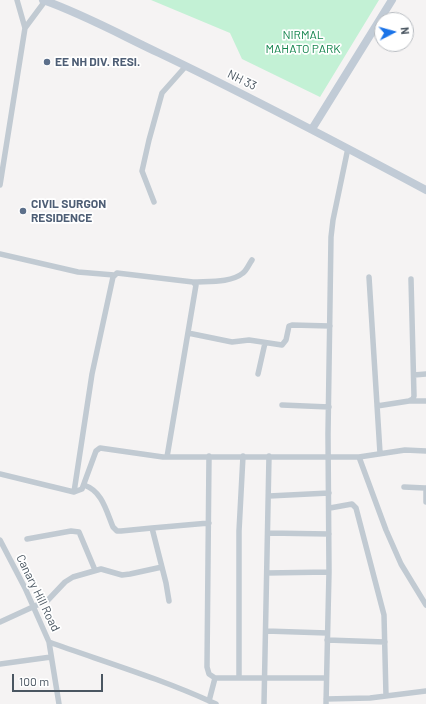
<!DOCTYPE html>
<html>
<head>
<meta charset="utf-8">
<style>
	body { margin:0 }
	#map { position:relative; width:426px; height:704px; overflow:hidden; background:#f5f3f3; font-family:Barlow,sans-serif }
	canvas { display:block }
	.north { position:absolute; left:374px; top:12px; width:40px; height:40px; box-sizing:border-box; background:#fff; border:1px solid #b7bbc0; border-radius:50%; rotate:84deg; font-size:11px; font-weight:700; line-height:16px; text-align:center; color:#4a5661 }
	.north::after { content:''; display:block; margin:auto; width:14px; height:18px; background:#1a73e8; clip-path:polygon(50% 0,100% 100%,50% 72%,0 100%) }
	.scale { position:absolute; left:12px; top:674px; width:91px; height:18px; box-sizing:border-box; border:2px solid #4a5661; border-top:0; padding-left:5px; font-size:12px; line-height:14px; white-space:nowrap; color:#4a5661; -webkit-text-stroke:3px #fff; paint-order:stroke }
</style>
</head>
<body>
<div id="map">
<canvas width="426" height="704"></canvas>
<div class="north">N</div>
<div class="scale">100 m</div>
</div>
<script>
const context = document.querySelector('canvas').getContext('2d');
context.lineJoin = 'round';
function fillPath(path, color) {
  context.fillStyle = color;
  context.fill(path, 'evenodd');
}
function strokePath(path, color, width, dash) {
  context.strokeStyle = color;
  context.lineWidth = width;
  context.lineCap = dash ? 'butt' : 'round';
  context.setLineDash(dash || []);
  context.stroke(path);
}
function write(font, color, halo, rows, align = 'center') {
  context.font = font + ' Barlow,sans-serif';
  context.lineWidth = 3.5;
  context.setLineDash([]);
  context.textBaseline = 'middle';
  context.strokeStyle = halo;
  context.fillStyle = color;
  for (const [text, x, y, turn = 0] of rows) {
    context.save();
    context.translate(x, y);
    context.rotate((+turn || 0) * Math.PI / 180);
    context.textAlign = isNaN(turn) ? turn : align;
    if (halo) context.strokeText(text, 0, 0);
    context.fillText(text, 0, 0);
    context.restore();
  }
}
const green = new Path2D(`
	M151,0h228l-59,97 -78,-38 -12,-26z`);
const minor = new Path2D(`
	M25,28l20,-27
	M0,185l25,-157 -8,-28
	M154,202l-12,-31 7,-31 13,-47 24,-27
	M0,254l78,18 36,3
	M369,277l11,176
	M193,282c15,-1 38,1 50,-9 4,-3 6,-9 9,-13
	M188,333l44,9 17,-2 33,5 4,-5 3,-14 3,-1 38,1
	M258,374l7,-31
	M414,375l12,-1
	M411,401h15
	M282,405l47,2
	M377,406l32,-5 4,-2 1,-3 -3,-117
	M359,457l27,73 15,34 25,41
	M0,474l74,18 8,-3 14,-38 4,-3 63,9h196l46,-7 21,1
	M84,485c18,6 22,25 29,42l4,4h4l31,-3 14,55 3,18
	M404,487l21,1
	M426,488v14
	M74,492l18,-118 21,-97 4,-4 76,9 3,3 -29,172
	M269,496l60,-3
	M330,508l22,-4 4,4 28,107 2,81
	M152,528l57,-5
	M268,533l61,1
	M27,539l44,-8 8,1 16,38
	M0,540l25,48 24,54 10,62
	M267,573l62,-1
	M0,622l48,-22 17,-18 8,-5 28,-8 21,6 8,-1 32,-7
	M266,631l61,2
	M327,640l58,2
	M49,642c56,20 113,37 167,62
	M0,664l51,-7
	M215,678h111
	M239,678v-147l4,-75
	M326,699l44,-1 56,-7
	M209,701l6,-23 -6,-4 -2,-7 2,-211
	M264,704l5,-248
	M326,704l3,-132 -1,-138 3,-197 2,-17 15,-72`);
const secondary = new Path2D(`
	M43,0c40,14 78,35 116,53 90,43 179,90 267,137
	M312,129l80,-129`);
const markers = [
	[47,62,4,"#5c6f8a"],
	[23,211,4,"#5c6f8a"]
];
const parkNames = [
	["NIRMAL",303,35],
	["MAHATO PARK",303,49]
];
const serviceNames = [
	["EE NH DIV. RESI.",55,62],
	["CIVIL SURGON",31,204],
	["RESIDENCE",31,218]
];
const streetNames = [
	["NH 33",242,80,26],
	["Canary Hill Road",38,593,64]
];
fillPath(green, '#c3f1d5');
strokePath(minor, '#c1cad2', 5.5);
strokePath(secondary, '#c1cbd6', 8);
for (const [x, y, r, color] of markers) {
  const dot = new Path2D();
  dot.arc(x, y, r, 0, 2 * Math.PI);
  context.fillStyle = color;
  context.fill(dot);
  strokePath(dot, '#fff', 1.5);
}
write('12px', '#17864f', '#fff', parkNames);
write('bold 12px', '#4e5e75', '#fff', serviceNames, 'left');
write('12px', '#4a5661', '#fff', streetNames);
</script>
</body>
</html>
